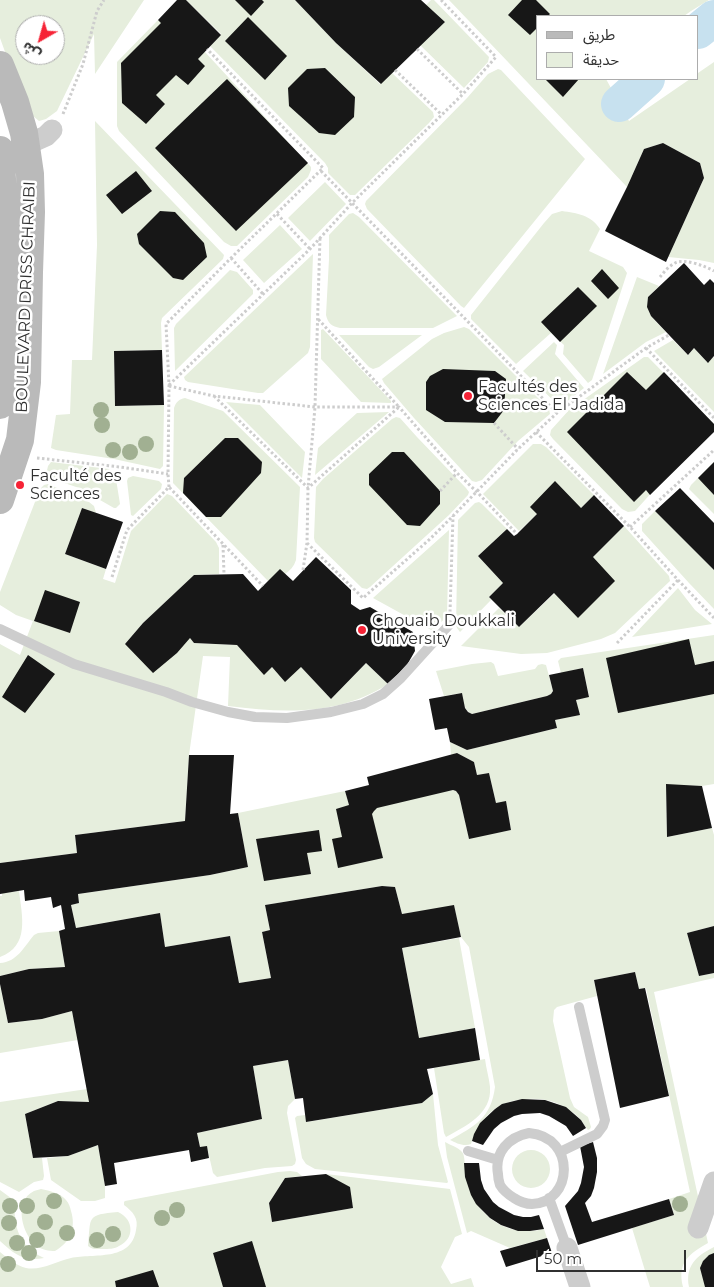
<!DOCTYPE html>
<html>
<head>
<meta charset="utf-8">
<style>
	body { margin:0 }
	#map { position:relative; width:714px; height:1287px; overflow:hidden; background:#fff; font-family:Montserrat,"Noto Sans Arabic",sans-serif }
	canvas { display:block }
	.legend { position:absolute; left:536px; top:15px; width:162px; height:65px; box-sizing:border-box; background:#fff; border:1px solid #acacac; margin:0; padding:6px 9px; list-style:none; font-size:15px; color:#303030 }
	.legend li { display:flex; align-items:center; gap:10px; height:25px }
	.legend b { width:25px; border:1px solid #acacac }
	.north { position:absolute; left:15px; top:15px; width:50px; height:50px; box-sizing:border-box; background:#fff; border:1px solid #acacac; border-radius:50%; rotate:218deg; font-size:14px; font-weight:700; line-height:20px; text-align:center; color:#303030 }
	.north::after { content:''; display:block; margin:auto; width:18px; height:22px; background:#f62336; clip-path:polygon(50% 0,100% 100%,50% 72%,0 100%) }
	.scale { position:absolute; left:536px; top:1250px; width:150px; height:22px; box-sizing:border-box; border:2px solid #303030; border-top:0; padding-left:6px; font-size:15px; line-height:18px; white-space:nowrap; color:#303030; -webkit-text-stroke:4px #fff; paint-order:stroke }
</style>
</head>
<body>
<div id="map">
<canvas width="714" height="1287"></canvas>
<ul class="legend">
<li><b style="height:6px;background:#bababa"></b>طريق</li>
<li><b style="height:14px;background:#e6eedd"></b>حديقة</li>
</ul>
<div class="north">ش</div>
<div class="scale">50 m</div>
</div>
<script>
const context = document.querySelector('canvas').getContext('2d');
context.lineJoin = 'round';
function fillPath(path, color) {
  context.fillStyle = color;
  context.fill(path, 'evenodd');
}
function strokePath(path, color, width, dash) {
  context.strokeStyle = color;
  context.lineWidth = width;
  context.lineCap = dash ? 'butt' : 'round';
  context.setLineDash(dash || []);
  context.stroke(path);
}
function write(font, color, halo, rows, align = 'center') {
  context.font = font + ' Montserrat,sans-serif';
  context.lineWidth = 5;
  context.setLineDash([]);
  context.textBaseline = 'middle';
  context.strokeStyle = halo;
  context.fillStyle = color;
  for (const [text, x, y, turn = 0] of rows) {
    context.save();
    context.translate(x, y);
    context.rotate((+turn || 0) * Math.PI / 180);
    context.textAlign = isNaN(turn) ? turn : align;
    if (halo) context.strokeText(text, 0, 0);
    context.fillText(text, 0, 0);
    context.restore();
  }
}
const green = new Path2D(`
	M0,0h144l-49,74 -1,-40 -37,77 -11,8 -7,2 -6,-5 -21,-45 -12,-33zM25,25h30v30h-30z
	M186,0h109l41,43 44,41 12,-11 41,39 1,5 -5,6 -74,72h-5l-22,-22v-5l-3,-5 -115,-117 11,-12z
	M431,0h3l55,57 -1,5 -24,26 -44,-43 25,-23 -19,-17z
	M449,0h260l-18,11 -7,5h-146v63h68l23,42 61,-42h8v-6l16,-11v201l-15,-3 -31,-3 36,-79 -4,-15 -37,-20 -19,6 -17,38z
	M158,20l47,32 106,115v3l-3,7 -71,69h-6l-7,-4 -105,-111 -2,-5v-64z
	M498,69l3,1 84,89 -121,149 -3,-2 -94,-97 -2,-5 1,-3 101,-103 21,-24z
	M95,121l129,134 -1,4 -61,59 -1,5 1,27 -48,1 1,55 49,-1 -1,61 -3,3 -46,-10 -58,-9 -5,-2 5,-33 14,-1 2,-54h20l5,-115z
	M325,182l21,22 -36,37 -22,-23z
	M562,211c15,2 29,4 38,18l-11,22 34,16 4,6 -35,107 -4,3 -25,-29 1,-9 -13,-12 -35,31 -45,-45v-4l73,-92 8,-9z
	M353,213l6,4 98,99 -24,12h-93c-8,-2 -12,-4 -14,-13l3,-56v-24l20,-21z
	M280,225l22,24 -38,34 -21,-23z
	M313,254l-3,93 -2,6 -45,40h-5l-70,-11 -3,-2 -1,-3z
	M230,270l7,2 16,18v4l-78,77 -1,-43 2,-4z
	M637,277l22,9 -11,11c-2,18 7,23 18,35l-20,10 -43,32z
	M464,327l5,2 80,80 1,5 -32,27 -36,39 -6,2 -4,-1 -58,-63 -30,-35 -2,-4 50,-40 12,-6z
	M323,329l68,72v2l-30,-1 -40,-43v-29z
	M339,335h83l-43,32 -6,2 -4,-2z
	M673,340l15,15 6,-7 13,14 7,-5v55l-60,-61z
	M554,342l3,3 -2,9 29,34 -24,19 -37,-36z
	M644,357h4l66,67 -79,87 -7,1 -6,-3 -69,-70 -3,-4 1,-5 18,-20z
	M185,398l38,13 77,76 -4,73c-4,13 -16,17 -28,21l-95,-98 1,-75c2,-6 5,-9 11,-10z
	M226,402l34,3 45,47 -3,26z
	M389,412l-74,63 3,-27 39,-35z
	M396,417l4,1 17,19 49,51 3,4 -1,3 -19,20 -79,72 -3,2 -5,-1 -47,-46 -1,-4 2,-51 7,-8 69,-60z
	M533,444h8l5,3 48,48 -13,13 -44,6 -18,17 -36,-37z
	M51,462l58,7 7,10 4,25 -4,4h-2l-35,-20 -29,-10 -4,-3 2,-9z
	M714,462v52l-25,-25 2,-4z
	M133,476l26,5 3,3 -1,5 -28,27 -2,-1 -4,-34 1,-3z
	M48,484l41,18 5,4 2,7 -14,-5 -17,46 41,15 -3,10 12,4 16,-52 36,-37 5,2 44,46 3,6v26l-25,1 -51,48 -18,21 65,-6 4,5 43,2 27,29 8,-7 13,14 16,-14 30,32 35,-36 22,21c-50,32 -103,29 -160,22l2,-49 -27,-1 -14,99 -4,66 -110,14 2,18 -77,10v-219l20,11 13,-34 -17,-6 -16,-10v-13l40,-103 4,-4z
	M479,502l3,2 25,25 -29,27 25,27 -14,14 2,3 -31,32 -3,-4 -1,-3 2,-105 17,-17z
	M655,511l58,58h1v40l-25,-26 -47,-52v-7z
	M624,526l45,50 1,5 -55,52 -14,6 -54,14 -26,1 -60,-8 38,-38 20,19 74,-70z
	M449,530l-2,86 -14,15 -60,-33z
	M678,588l17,22 17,14 -80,13z
	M714,635v149l-12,2 -36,-1 1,52 45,-9 2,7v91l-27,7 12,43 15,-3v5l-60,14 54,251c-19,11 -31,19 -25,44h-33l-18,-59 42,-13 -5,-16 21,-7 -44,-204 -7,1 -4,-17 -41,8 3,16 -40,11 -3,3 -1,11 17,77 4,9 14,10 3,10 -1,2 -2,1c-3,-3 -4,-6 -7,-10 -4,-5 -10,-9 -15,-12 -11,-7 -25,-10 -38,-9 -30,1 -48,17 -57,45 -7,3 -15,-1 -21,-4 25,-14 41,-22 45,-53l-26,-140 -8,-10 -7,-31 -52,8 -7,-27 -13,-1 -117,19 5,25 -8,2 9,46 -32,5 -9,-47 -65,11 -5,-34 -84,15 -5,-23 8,-2 -1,-9 132,-19 38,-8 -10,-54 107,-22 4,14 104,-15 3,1 3,4 10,43 42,-8 -5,-28 -10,1 -7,-30 -12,2 -3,-13 -17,-9 -6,2 -1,-13 17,8 90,-22 -2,-8 24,-5 -3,-15 13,-4 -6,-28 -22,5 -3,-12 3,-3z
	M491,662l3,2 4,12 37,-7 3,-4 4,-1 4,1 7,26 -2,3 -4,2 -75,18c-8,-3 -9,-13 -10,-21l-18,3 -8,-25 36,-7z
	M19,891c3,25 11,55 -19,66v-61h2v-3z
	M59,931l6,36 -36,2 -29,7v-13c17,-1 24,-16 34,-28l4,-2z
	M459,938l16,90 -56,10 -17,-90z
	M0,984l8,39 34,-4 30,-8 6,29 -78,13z
	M485,1059c1,9 4,18 5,28 2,27 -24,39 -44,50l-2,-4 -10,-65z
	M288,1060l7,39 -7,7 -1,7 9,47 -1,4 -3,2 -27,2 -48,9 -4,-4 -6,-26h-7l-3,-14 65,-14 -9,-53z
	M87,1089l2,13 -31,-1 -33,13 8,44h9l2,18 -1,4 -9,2 -15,10 -19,-10v-80z
	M433,1094l5,51 10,37 -1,1 -132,-14 -9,-5 -4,-6 -7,-40 2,-2 8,-1 2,7 115,-19z
	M445,1142c5,3 13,5 17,10 4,4 2,20 4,26 7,30 30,54 63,53 5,0 10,-1 15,-2l3,9 -37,10 -39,-17 -4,2 -20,-76z
	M98,1145l7,41v12l-10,3h-14l-30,-21 -4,-22 21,-2z
	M512 1169a19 19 0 1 1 38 0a19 19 0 1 1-38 0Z
	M290,1171l7,1 5,4 -17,2 -16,25 3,19 81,-14 -4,-21 -23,-13 124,15 12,45 -7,3 -14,30 10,17 20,-6 3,9h-474v-35c7,6 17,14 26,16 15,3 31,-7 45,-10 23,-5 60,4 65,-28 3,-12 -3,-18 -12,-25v-3l1,-1 153,-29z
	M41,1189c9,2 19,4 25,11 3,3 4,7 5,11 5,16 0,31 -16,40 -6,0 -13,-1 -18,-5 -15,-11 -24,-45 -3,-55 2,-1 5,-1 7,-2z
	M0,1190l15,11c-2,25 4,46 29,57 -20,4 -30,-4 -44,-17z
	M118,1212c16,7 17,27 1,34 -4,3 -11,3 -16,3 -6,0 -11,1 -15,-3 3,-30 -2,-31 30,-34z
	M714,1247v40h-25c-4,-21 7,-31 25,-40z`);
const river = new Path2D(`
	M698,31l16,-13
	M619,104l28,-25`);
const building = new Path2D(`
	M177,0h9l35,35 -23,24 7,7 -17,19 -12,-10 -20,20 9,9 -19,20 -24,-21 -1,-40 40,-40 -3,-3z
	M235,0h27l2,2 -13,14z
	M295,0h126l24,22 -64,62 -45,-41z
	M522,0h14l14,14 -2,2h-10v11l-8,8 -22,-20z
	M248,17l39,39 -22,24 -40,-39z
	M325,68l30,29 -1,20 -19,18 -16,-2 -30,-27 -1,-18 19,-19z
	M227,79l81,84 -72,68 -81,-83z
	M545,79h34l-16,18z
	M663,143l37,20 4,15 -38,84 -61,-31 22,-44 17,-38z
	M136,171l16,20 -30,23 -16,-19z
	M160,211l15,1 29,31 3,14 -24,23 -10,-2 -34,-34 -2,-10z
	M684,263l20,22 6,-6 4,4v73l-6,7 -14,-15 -6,7 -37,-39 -4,-9 1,-10z
	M602,269l17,19 -11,11 -17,-18z
	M578,287l19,19 -37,36 -19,-20z
	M162,350l2,55 -49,1 -1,-55z
	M443,369l52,2 11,8 -2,31 -10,13 -49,-1 -19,-12v-28l4,-6z
	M627,372l19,18 18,-18 50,52v8l-64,63 -4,-5 -12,12 -67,-70z
	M225,438h13l24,24 -1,11 -40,44h-15l-23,-24 1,-15z
	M392,452h12l36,39v13l-20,22 -13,-1 -38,-40v-11z
	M714,462v33l-16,-17z
	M555,481l26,27 13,-13 30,31 -31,31 22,24 -37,37 -24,-25 -35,34 -30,-30 14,-14 -25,-27 29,-27 7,7 3,-2 20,-20 -7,-7z
	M680,488l34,35v47l-59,-59z
	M82,508l41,14 -17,47 -41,-15z
	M316,557l35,33v14l9,6 10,-3 43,25 2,19 -8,14 -19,19 -22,-21 -35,36 -30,-32 -16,15 -13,-15 -8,8 -27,-30 -43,-2 -4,-5 -13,15 -24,20 -28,-29 18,-21 51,-48 49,-1 15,17 22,-22 13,12z
	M45,590l35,12 -10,31 -36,-12z
	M689,639l6,26 19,-4v33l-96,19 -12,-55z
	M28,655l27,19 -30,39 -23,-16z
	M583,668l6,29 -13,3 4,15 -25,5 2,8 -90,22 -17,-8 -3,-14 -12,2 -6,-31 33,-6 3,15 3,4 4,2 75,-18 4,-2 2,-3 -4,-16z
	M457,753l17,9 3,13 12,-2 7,30 10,-2 5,29 -42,9 -10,-44 -3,-4 -3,-1 -76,18 -3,3 -2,3 11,44 -45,10 -6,-29 10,-2 -6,-28 13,-4 -4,-14 24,-6 -2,-8z
	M189,755h45l-4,59 8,-1 10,54 -38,8 -132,19 1,9 -8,2 5,23 84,-15 5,34 65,-11 9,47 32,-5 -9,-46 8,-2 -5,-25 117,-19 13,1 7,27 52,-9 7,32 -59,11 17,90 56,-10 5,32 -53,9 6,25 -11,9 -116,19 -3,-24 -8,1 -7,-39 -35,6 9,53 -65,14 3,14 7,-1 2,12 -18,4 -2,-12 -75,13 3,21 -12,2 -7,-41 -30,11 -35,2 -8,-44 33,-13 31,1 -17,-91 -30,8 -34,4 -8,-39v-8l29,-7 36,-2 -6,-36 6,-2 -4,-24 -8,3 -2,-11 -26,4 -1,-11 -24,4v-31l77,-10 -2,-18 110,-14z
	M666,784l36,2 10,42 -45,9z
	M319,830l3,21 -15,2 4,21 -47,7 -8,-42z
	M714,926v47l-15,3 -12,-43z
	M635,972l4,17 6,-1 24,108 -49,12 -26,-128z
	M522,1099l23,1 21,7 15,13 5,8 -13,8 -7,-10 -17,-10 -9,-3 -18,1 -8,2 -13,7 -7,6 -11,16 -11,-4 2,-7 6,-11 15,-14 7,-5z
	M593,1142l4,16v14l-3,16 -3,8 -6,7 7,19 77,-23 5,16 -96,30 -13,-39 13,-15 3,-8 3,-16 -4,-21z
	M464,1163h15l2,17 3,9 9,13 6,5 15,8 9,2h8l8,-2 5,14 -14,2h-12l-17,-6 -11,-7 -14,-14 -5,-9 -6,-18z
	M326,1174l24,13 3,21 -81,14 -3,-19 16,-25z
	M547,1238l5,15 -46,14 -6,-16z
	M252,1241l14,46h-43l-10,-34z
	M714,1253v34h-9l-5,-19 3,-7 6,-6z
	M153,1270l6,17h-43l-1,-6z`);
const path = new Path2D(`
	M417,49l46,45
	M395,70l47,45
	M63,114l20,-50 14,-53 7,-11
	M321,171l236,242
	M277,214l33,35
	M231,258l32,36
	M660,277c4,-5 9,-11 15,-14 9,-5 30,3 39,8
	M646,348l68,70
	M169,385l141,-136 42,-46 111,-109 33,-37 -55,-57
	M169,386l45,10 101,11h84l58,66 20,19 40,42
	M214,396l94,92 91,-81 -81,-88
	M494,423l24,26
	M536,432l94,95 48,53 36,38
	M37,458l83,9 48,7
	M169,487l-1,-13 1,-89 -3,-61 65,-66 92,-90 -116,-119
	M440,491l17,-18
	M630,527l84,-77
	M307,543l56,55 67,-59 23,-23 65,-67 39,-36 89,-65 23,-13
	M223,545l1,29
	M303,570l4,-27 1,-55 7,-81 5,-170
	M112,577l15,-47 42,-43 94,99
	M450,612l3,-96
	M617,643l61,-63`);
const service = new Path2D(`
	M0,629l74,35 92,28 26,10 36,10 27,5 32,1 44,-6 32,-8 20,-10 18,-16 48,-53
	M529,1133c48,4 44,70 3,71 -7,0 -12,-2 -18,-6 -5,-3 -11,-8 -14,-13 -1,-3 -2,-8 -2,-11 -4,-22 11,-37 31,-41z
	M468,1151l30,9
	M560,1152l37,-18 6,-8 2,-6 -26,-113
	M549,1198l18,50`);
const minor = new Path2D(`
	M26,145l20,-9 6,-6
	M698,1228l16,-46
	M567,1248l13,39`);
const secondary = new Path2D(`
	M0,65l15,37 9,31 6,41 1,38 -2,60 -2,110 -7,58 -20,60
	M0,150c4,49 5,99 4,148 0,36 0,72 -4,107`);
const trees = [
	[101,410],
	[102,425],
	[146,444],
	[113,450],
	[130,452],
	[54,1201],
	[680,1204],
	[10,1206],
	[27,1206],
	[177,1210],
	[162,1218],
	[45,1222],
	[9,1223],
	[67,1233],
	[113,1234],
	[37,1240],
	[97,1240],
	[17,1243],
	[29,1253],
	[8,1264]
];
const markers = [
	[468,396,5,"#f62336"],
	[20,485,5,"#f62336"],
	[362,630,5,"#f62336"]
];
const streetNames = [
	["BOULEVARD DRISS CHRAIBI",26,297,-88]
];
const poiNames = [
	["Facultés des",478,387],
	["Sciences El Jadida",478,405],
	["Faculté des",30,476],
	["Sciences",30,494],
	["Chouaib Doukkali",372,621],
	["University",372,639]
];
fillPath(green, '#e6eedd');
strokePath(river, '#c7e1ef', 36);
fillPath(building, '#171717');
strokePath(path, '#cdcdcd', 3, [2.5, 2.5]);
strokePath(service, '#cdcdcd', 10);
strokePath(minor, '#cdcdcd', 21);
strokePath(secondary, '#bababa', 28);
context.fillStyle = '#a1b092';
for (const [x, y] of trees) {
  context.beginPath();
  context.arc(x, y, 8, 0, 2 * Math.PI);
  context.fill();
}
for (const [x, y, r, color] of markers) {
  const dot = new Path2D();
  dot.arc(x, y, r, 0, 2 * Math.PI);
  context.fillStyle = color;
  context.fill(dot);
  strokePath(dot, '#fff', 2);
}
write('16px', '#303030', '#fff', streetNames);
write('16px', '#303030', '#fff', poiNames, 'left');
</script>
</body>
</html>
